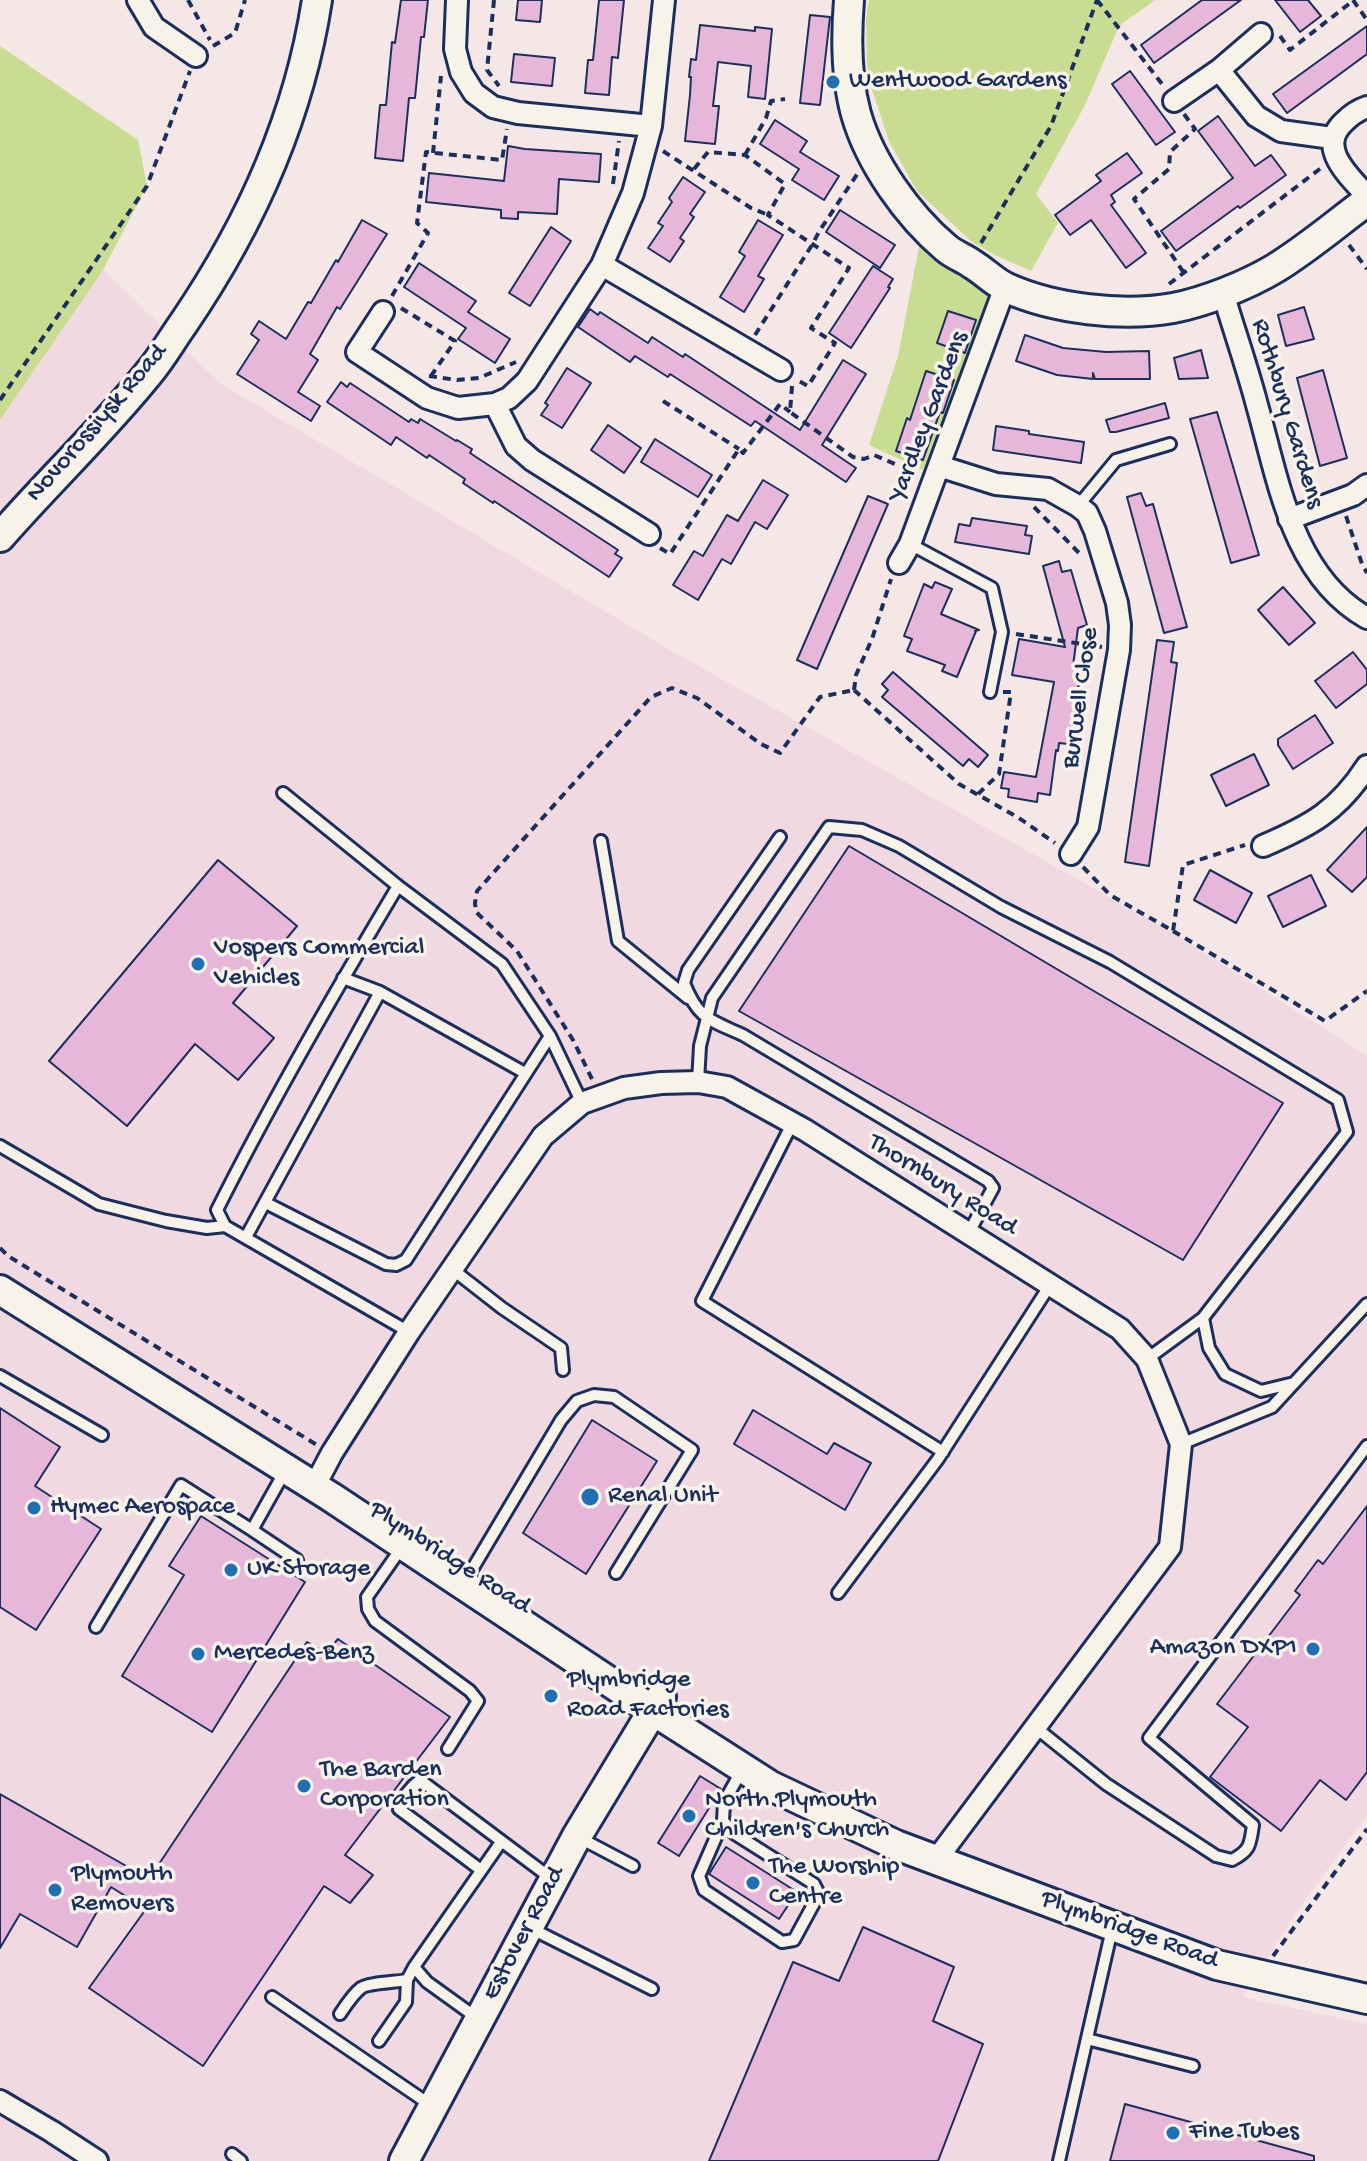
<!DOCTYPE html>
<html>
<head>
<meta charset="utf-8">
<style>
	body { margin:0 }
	canvas { display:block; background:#f4e7e5 }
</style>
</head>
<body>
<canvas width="1367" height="2161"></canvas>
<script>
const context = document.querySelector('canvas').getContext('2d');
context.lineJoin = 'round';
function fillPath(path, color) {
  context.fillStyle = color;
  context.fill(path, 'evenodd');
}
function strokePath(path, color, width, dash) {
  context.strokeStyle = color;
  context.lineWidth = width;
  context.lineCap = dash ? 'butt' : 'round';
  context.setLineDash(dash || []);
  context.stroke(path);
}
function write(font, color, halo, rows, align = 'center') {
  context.font = font + ' "Gochi Hand",sans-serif';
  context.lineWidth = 7;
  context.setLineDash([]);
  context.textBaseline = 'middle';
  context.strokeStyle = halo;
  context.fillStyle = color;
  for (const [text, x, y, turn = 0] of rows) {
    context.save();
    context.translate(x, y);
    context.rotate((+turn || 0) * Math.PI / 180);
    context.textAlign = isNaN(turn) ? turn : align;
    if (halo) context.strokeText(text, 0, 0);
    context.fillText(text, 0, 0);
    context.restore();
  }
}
const built = new Path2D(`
	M0,169l221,215 449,266 505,284 192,122v759l-74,102 -50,80 124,27v137h-1367z`);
const green = new Path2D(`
	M869,0h286l-36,26 -34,79 -49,89 22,29 -27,48 -34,-15 -25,-14 -55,-51 -28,-50 -17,-52 -5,-23 -1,-47z
	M0,46l138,94 9,46 -44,84 -103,150z
	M919,247l68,42 5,16 -11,13 -58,152 -54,-25 29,-89z`);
const building = new Path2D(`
	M401,0h27l-4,37h-3l-6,61h-6l-6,63 -28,-3 5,-53h6l6,-63 3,1z
	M518,0h24l-2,22 -24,-2z
	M599,0h25l-6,58 -6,-1 -3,38 -24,-2 3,-33h5z
	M1202,0h39l-87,63 -13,-18z
	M1275,0h33l13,16 -21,16z
	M810,15l20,2 -10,88 -20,-2z
	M700,25l55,6v-4l17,2 -7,70 -17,-2 3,-31 -33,-4 -5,44h6l-4,38 -30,-3 5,-46 1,-18h-2l2,-18 5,1z
	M1367,26v28l-80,59 -14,-19z
	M514,54l41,4 -3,28 -41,-4z
	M1130,71l45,61 -19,13 -44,-61z
	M1218,116l37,50 16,-11 15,20 -46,33 -2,-2 -62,45 -15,-20 72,-53 -35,-47z
	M775,120l32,21 -7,11 39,24 -15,24 -32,-20 7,-11 -39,-25z
	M508,146l17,3 76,5 -2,28 -40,-3 -2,35 -39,-2v7l-17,-1v-8l-75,-8 3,-29 75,8z
	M1127,153l15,20 -31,22 4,7 -4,3 35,48 -20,15 -35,-48 -21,15 -15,-20 46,-34 -5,-6z
	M683,177l22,15 -15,22 4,3 -14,21 4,3 -14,21 -22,-14 15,-22 -5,-3 14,-21 -3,-4z
	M840,210l55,35 -15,23 -54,-36z
	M362,220l25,14 -47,75 -3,-2 -27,47 8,6 -20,32 22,14 -9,15 -74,-47 22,-34 -8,-6 8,-13 27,18 22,-37 3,1 25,-43 2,2z
	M758,220l25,15 -25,41 6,3 -20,33 -24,-15 25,-41 -6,-4z
	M551,227l20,14 -41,65 -21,-13z
	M419,263l57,38 -8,11 42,27 -15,24 -37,-24 8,-11 -62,-41z
	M873,266l20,13 -5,8 2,1 -39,60 -22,-15z
	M1304,307l10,32 -28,7 -8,-31z
	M590,309l8,6 2,-3 48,31 4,-6 31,20 2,-3 115,76 43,-70 23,14 -44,71 34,23 -10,14 -91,-61 -4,5 -81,-52 -2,3 -33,-21 -5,6 -52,-35z
	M948,311l28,9 -11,33 -28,-10z
	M1025,335l38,13 43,4 43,-1 1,28h-55l-2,-6v6l-36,-4 -41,-14z
	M1201,350l7,28 -29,1 -5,-21z
	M567,368l24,15 -29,45 -21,-13 7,-10 -3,-2z
	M1323,370l24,88 -27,8 -23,-88z
	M926,371l28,9 -11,33 -3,-1 -17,48 -27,-9 11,-33 3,2z
	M341,382l6,5 3,-4 59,39 2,-3 7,4 2,-4 36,22 1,-1 15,9 -2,4 148,97 -3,4 7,4 -13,19 -115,-76 -1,2 -30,-20 2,-4 -36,-24 -2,3 -31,-21 -5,8 -64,-43z
	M1165,403l4,15 -53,14h-6l-4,-12z
	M1217,412l42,143 -28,8 -41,-144z
	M608,425l33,23 -17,25 -33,-23z
	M996,426l33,5v3l55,8 -3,21 -88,-13z
	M655,439l57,36 -14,22 -57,-35z
	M763,480l25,15 -21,34 -12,-7 -24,42 -9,-5 -24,41 -25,-15 21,-34 9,5 24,-41 11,6z
	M1141,493l5,13 7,-2 34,123 -23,6 -37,-136z
	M868,496l20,8 -71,165 -20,-9z
	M972,518l55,8 -2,9 7,1 -3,18 -74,-12 4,-18 11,2z
	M1059,561l3,11 9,-2 16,55 -9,3 -5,38 9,1 -14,77 -9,-1 -1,8 -2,-1 -6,45 -12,-2 -1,9 -29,-5 1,-8 -8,-1 3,-16 32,5 18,-95 -42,-7 7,-36 46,8 -22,-81z
	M935,582l17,7 -11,25 38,16 -4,1h1l-19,46 -15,-6 3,-6 -38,-14 5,-12 -8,-3 20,-52 8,4z
	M1283,587l32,36 -26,22 -31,-35z
	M1157,640l17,2 -3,20 6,1 -28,203 -24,-4z
	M1353,652l14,18v14l-31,24 -21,-27z
	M893,672l95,83 -10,12 -9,-8 -6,7 -81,-69 6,-7 -6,-6z
	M1315,715l18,28 -40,26 -15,-24v-6z
	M1254,754l15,31 -43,21 -15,-31z
	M1367,827v50l-15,15 -25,-22z
	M849,846l434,257 -100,157 -444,-249z
	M218,860l79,66 -64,77 41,35 -36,42 -43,-36 -68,82 -78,-65z
	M1210,870l42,23 -16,30 -42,-23z
	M1311,875l15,31 -43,21 -15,-31z
	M0,1408l60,39 -25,39 66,43 -65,101 -36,-23z
	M753,1410l74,44 7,-11 37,20 -26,47 -111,-66z
	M592,1420l65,41 -71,113 -63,-41z
	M1367,1506v266l-21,28 -26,-20 -39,51 -71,-54 38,-50 -31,-23 83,-109 -5,-4 23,-31 5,4z
	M201,1516l104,66 -93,150 -90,-56 62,-101 -15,-9z
	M338,1639l112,78 -105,138 28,20 -23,28 -26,-17 -121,180 -114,-78 57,-79 -35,-22 -34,60 -57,-33 -20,34v-154l149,85 158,-237 19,11z
	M700,1776l21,13 -42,67 -21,-13z
	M726,1847l71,45 -18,27 -70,-45z
	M863,1927l91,40 -21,54 50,23 -45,117h-229l84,-199 46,19z
	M1125,2104l189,52v5h-204z`);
const path = new Path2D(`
	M188,0l22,40
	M494,0l-7,70 12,16
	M1097,0l65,84
	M1353,0l14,20
	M1280,36l10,14 64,-50
	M213,46l22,-13 10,-33
	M1184,114l11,15 -25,23 -1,17 -35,30 50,74
	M663,151l88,57 17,7
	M433,153l8,-77
	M745,155l21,-37 5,-17 14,-2
	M694,169l14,-17 37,3 40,29 -17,31 81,53 -38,60 24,15 -27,43 -11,-6
	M613,184l6,-43
	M981,243l70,-117 46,-126
	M1349,245l18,24
	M1169,284l152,-116
	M392,296l36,-63 -11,-10 9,-71 76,8 5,-31
	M401,308l54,33 -24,35
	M755,335l57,-90 8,-15 38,-57
	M429,376l28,4 22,-2 37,-16
	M792,386l-2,26 63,45 11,2 10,-4 42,18
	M0,400l147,-214 43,-115
	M663,401l76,48
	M1034,507l47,48
	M1346,516l16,48 5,9
	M660,548l10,6 69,-105 4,4 37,-49 10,8
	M1016,634l86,13
	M854,690l105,94 60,34 36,25
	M854,690l2,-15 16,-36 19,-60
	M978,794l21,-20 12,-82h-9
	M1083,867l27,28 63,36 10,-66 62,-20
	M1173,931l152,90 42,-30
	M592,1079l-19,-39 -56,-89 -41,-39 -1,-9 2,-12 174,-194 21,-9 25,10 64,46 19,9 40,-56 34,-7
	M0,1248l8,8 309,189
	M1273,1956l94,-127`);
const lane = new Path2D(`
	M1078,506l38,-46 54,-16
	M910,544l82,44 10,44 -12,60
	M283,793l115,93 104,78 48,72 32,67
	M780,837l-92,133 -4,13c14,36 26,37 59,52l245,146 5,7 -25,46
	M601,841l17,100 70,57
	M398,886c-64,107 -126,214 -181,324l8,16 184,106
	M380,992l145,81
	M698,1082l2,-36 12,-48 117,-171 33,3 37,16 102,61 109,55 228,138 9,32 -144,186 -56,41
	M792,1124l-90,177 241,151
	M0,1146l99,58 67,17 41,7 18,-2
	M266,1203l120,61 10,1 10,-5 144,-224
	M246,1237l134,-245 -37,-14
	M452,1269l50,39 59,40 2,22
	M1203,1318l6,30 16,26 36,17 33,-8
	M0,1376l102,59
	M1181,1444l91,-37 95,-103
	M285,1471l-33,59 45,30
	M402,1547l-35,50 1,12 7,12 95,70 8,10 -30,48
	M464,1583l97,-163 16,-19 17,-6 20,2 78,53 -76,123
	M838,1593l100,-134 112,-174
	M96,1627l85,-142 71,45
	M1035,1727l71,57 110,72 16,4c19,-10 18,-16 21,-35l-104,-87 218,-292
	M723,1821l-24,55 5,14 78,52 12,-2 25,-46 -5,-10 -79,-50 -12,-13 1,-19 18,-32
	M578,1837l55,29
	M481,1870l-82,-61c4,-12 10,-21 21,-29l132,99
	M532,1929l120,60
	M414,1967l13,15 50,36
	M272,1997l160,109
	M340,2014c6,-9 13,-20 21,-26 6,-5 36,-6 46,-8
	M1087,2039l106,27
	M379,2041l27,-39 1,-22 7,-13 87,-125
	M232,2154l9,7
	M1059,2161l53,-232`);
const street = new Path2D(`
	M138,0l16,27 42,29
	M457,0l-2,49 6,23 13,21 19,14 25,6 133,13
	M1219,70l37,46 25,15 51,7
	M1174,101l45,-31 42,-36
	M1367,107c-9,3 -15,7 -22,14 -29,26 3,54 22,75
	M602,265l179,105
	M1223,293c11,37 24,74 34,112 21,74 35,171 110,213
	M383,312l-26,40 70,46 31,10 37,-4 14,-6 18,-17 75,-116 31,-72 18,-67 13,-126
	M495,404l21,42 16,14 117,74
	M939,466l57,18 52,5 30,17 9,7 8,18 22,72 3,22 -1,25 -31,177 -17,27
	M1289,519l64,-24 14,-10
	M899,563l11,-19 95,-257
	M1263,846c47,-20 75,-35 104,-80
	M314,1487l18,-34 77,-121 134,-196 39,-33 42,-15 37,-5 37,-1 29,5 78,43 315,199 27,30 34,85 -11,103 -234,313
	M0,2101l51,30 46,30`);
const secondary = new Path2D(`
	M849,0c-3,37 -3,78 7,114 14,49 52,102 90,134 8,7 18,10 26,16 12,7 22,18 35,24 47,21 115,29 166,20 32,-6 74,-23 101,-39 33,-20 63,-46 93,-68
	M0,537c48,-55 102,-106 148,-163 13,-15 23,-33 35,-50 67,-98 116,-206 134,-324
	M0,1290l331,207 321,213 119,76 125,59 321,120 150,34
	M404,2161l173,-325 84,-139`);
const markers = [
	[833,82,8,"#1f6fb2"],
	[198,964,8,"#1f6fb2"],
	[590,1497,10,"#1f6fb2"],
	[34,1508,8,"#1f6fb2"],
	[231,1570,8,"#1f6fb2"],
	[1313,1649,8,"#1f6fb2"],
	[198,1654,8,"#1f6fb2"],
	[551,1696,8,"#1f6fb2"],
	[304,1786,8,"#1f6fb2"],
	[689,1816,8,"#1f6fb2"],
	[753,1883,8,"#1f6fb2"],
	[55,1890,8,"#1f6fb2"],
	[1173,2133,8,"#1f6fb2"]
];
const poiNames = [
	["Wentwood Gardens",849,82],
	["Vospers Commercial",214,949],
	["Vehicles",214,979],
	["Renal Unit",608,1497],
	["Hymec Aerospace",50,1508],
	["UK Storage",247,1570],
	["Amazon DXP1",1297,1649,"right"],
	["Mercedes-Benz",214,1654],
	["Plymbridge",567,1681],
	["Road Factories",567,1711],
	["The Barden",320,1771],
	["Corporation",320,1801],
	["North Plymouth",705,1801],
	["Children's Church",705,1831],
	["The Worship",769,1868],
	["Centre",769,1898],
	["Plymouth",71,1875],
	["Removers",71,1905],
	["Fine Tubes",1189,2133]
];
const streetNames = [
	["Rothbury Gardens",1286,414,73],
	["Yardley Gardens",930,417,-69],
	["Novorossiysk Road",98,424,-49],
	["Burwell Close",1082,698,-82],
	["Thornbury Road",942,1186,32],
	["Plymbridge Road",449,1559,33],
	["Plymbridge Road",1129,1931,20],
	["Estover Road",525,1934,-62]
];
fillPath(built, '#f0d9e1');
fillPath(green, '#c8dd92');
fillPath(building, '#e6b7d9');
strokePath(building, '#1b2f5e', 2);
strokePath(lane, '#1b2f5e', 16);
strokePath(street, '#1b2f5e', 26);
strokePath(secondary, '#1b2f5e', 34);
strokePath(path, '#1b2f5e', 4, [8, 6]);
strokePath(lane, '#f7f3e8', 10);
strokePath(street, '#f7f3e8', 20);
strokePath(secondary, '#f7f3e8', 28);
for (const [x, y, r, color] of markers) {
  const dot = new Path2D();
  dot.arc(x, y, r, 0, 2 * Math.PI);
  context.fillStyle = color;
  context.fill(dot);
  strokePath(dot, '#f7f3e8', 3);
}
write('26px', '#1b2f5e', '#f7f3e8', poiNames, 'left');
write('26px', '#1b2f5e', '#f7f3e8', streetNames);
</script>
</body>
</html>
